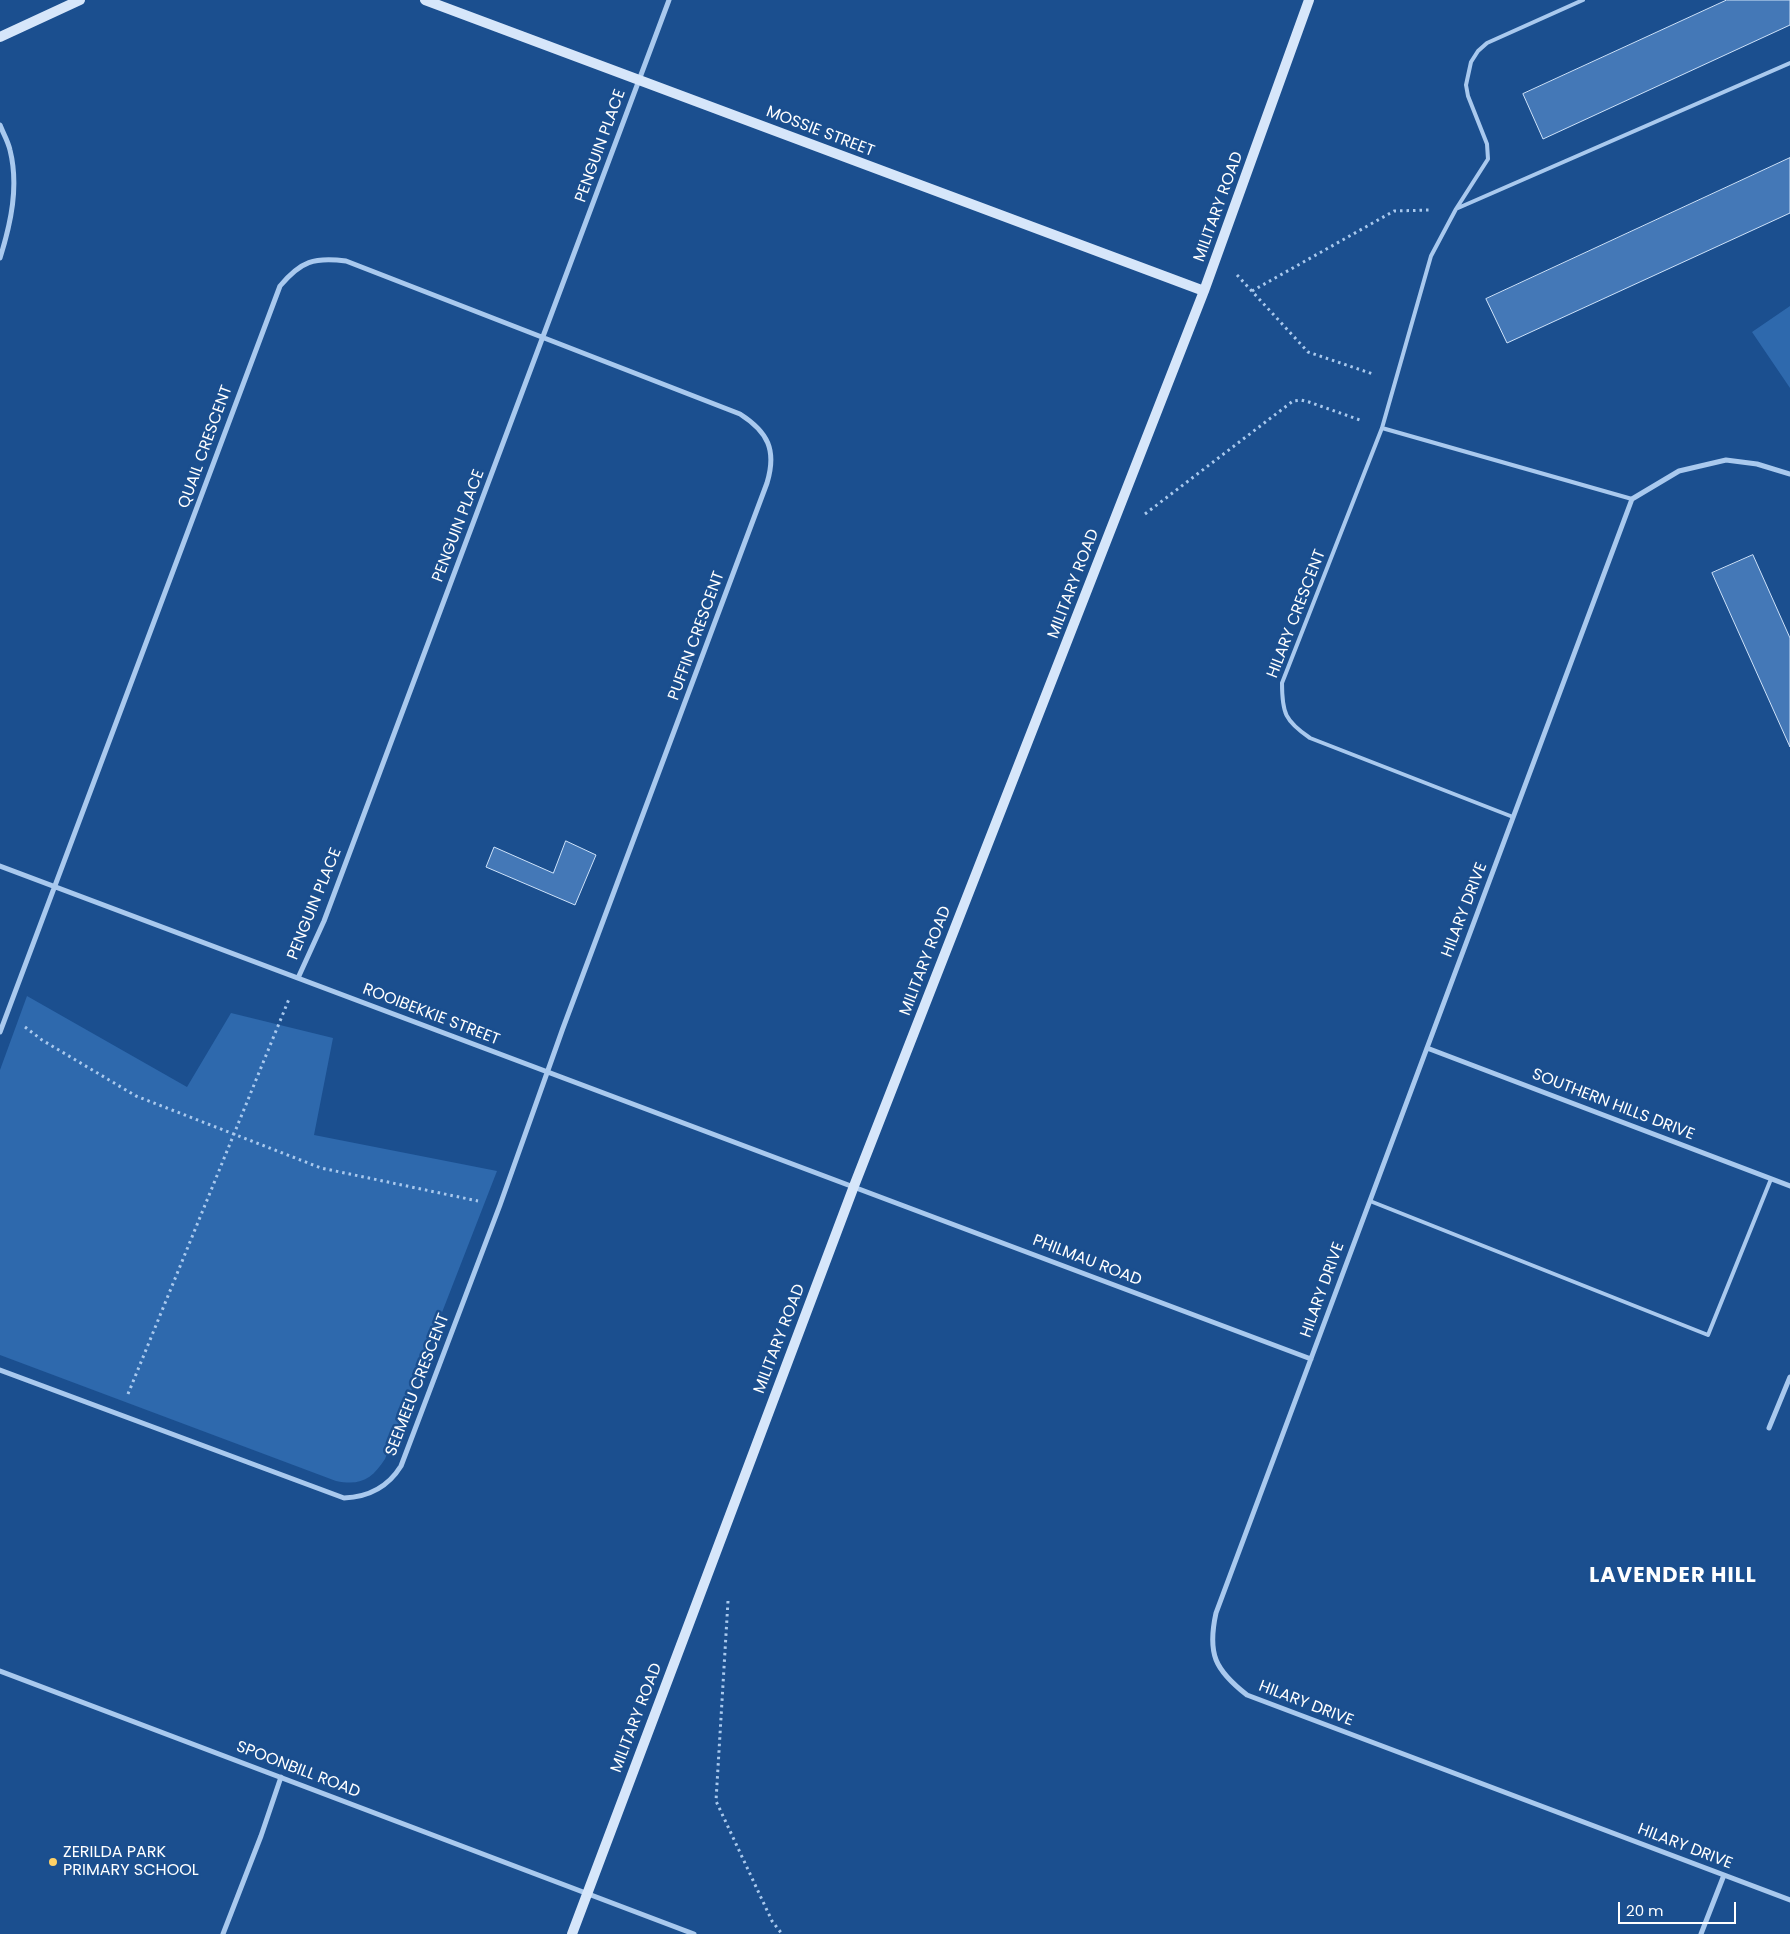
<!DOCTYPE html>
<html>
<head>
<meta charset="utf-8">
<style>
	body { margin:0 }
	#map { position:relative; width:1790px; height:1934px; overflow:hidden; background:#1b4f8f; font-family:Poppins,sans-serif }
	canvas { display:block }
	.scale { position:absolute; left:1618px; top:1902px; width:118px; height:22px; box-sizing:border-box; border:2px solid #fff; border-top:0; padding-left:6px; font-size:15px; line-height:18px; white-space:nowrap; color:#fff; -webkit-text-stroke:4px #1b4f8f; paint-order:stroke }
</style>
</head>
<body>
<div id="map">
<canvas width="1790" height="1934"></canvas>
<div class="scale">20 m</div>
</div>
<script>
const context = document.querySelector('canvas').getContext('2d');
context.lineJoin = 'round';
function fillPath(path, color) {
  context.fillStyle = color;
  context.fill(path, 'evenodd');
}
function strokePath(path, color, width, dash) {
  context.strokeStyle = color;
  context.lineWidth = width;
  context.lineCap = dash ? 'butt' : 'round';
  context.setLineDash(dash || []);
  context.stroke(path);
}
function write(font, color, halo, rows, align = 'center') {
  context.font = font + ' Poppins,sans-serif';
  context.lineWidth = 5;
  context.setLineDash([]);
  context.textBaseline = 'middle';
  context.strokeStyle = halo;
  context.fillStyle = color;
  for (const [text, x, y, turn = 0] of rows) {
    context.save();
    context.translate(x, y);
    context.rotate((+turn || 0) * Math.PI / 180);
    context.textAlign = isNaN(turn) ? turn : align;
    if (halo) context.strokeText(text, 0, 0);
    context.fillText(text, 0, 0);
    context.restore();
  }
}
const green = new Path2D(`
	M1790,306v82l-38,-56z
	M27,996l160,91 44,-74 102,25 -19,97 183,36 -112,288c-13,20 -24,27 -49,22l-336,-126v-285z`);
const building = new Path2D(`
	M1727,0h63v25l-247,114 -20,-45z
	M1790,158v55l-283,130 -21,-44z
	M1753,555l37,83v109l-78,-174z
	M566,841l30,14 -21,50 -89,-38 8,-20 59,26z`);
const path = new Path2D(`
	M1237,275l71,77 65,22
	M1252,291l142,-80 36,-1
	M1145,514l148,-113 8,-1 8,2 51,18
	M25,1027l17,13 94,56 185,72 157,33
	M128,1394l161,-395
	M728,1601l-12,200 56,120 10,13`);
const lane = new Path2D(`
	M1458,208l332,-145
	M1382,428l250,71
	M1513,817l-203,-79c-25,-17 -28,-25 -28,-55l100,-255 49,-172 25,-47 32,-50 -1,-15 -19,-48 -2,-11 5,-23 7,-11 9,-8 96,-43
	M1370,1201l338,134 63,-156`);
const street = new Path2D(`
	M0,125c3,8 8,16 10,25 9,36 1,73 -10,108
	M1790,474l-33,-10 -31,-4 -47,11 -47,28 -416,1114c-9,41 -1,57 31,82l543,205
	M0,866l1311,493
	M298,978l26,-57 345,-921
	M0,1032l280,-746c21,-25 34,-29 66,-25l394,153c28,18 37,36 27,69l-204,545 -63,177 -99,261c-13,21 -32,31 -57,32l-344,-128
	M1427,1048l363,138
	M1769,1428l21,-51
	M0,1671l694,263
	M223,1934l38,-98 20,-59
	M1701,1934l23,-59`);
const secondary = new Path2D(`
	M425,0l779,291
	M0,37l80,-37
	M572,1934l282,-748 350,-895 105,-291`);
const markers = [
	[53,1862,5,"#ffd166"]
];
const streetNames = [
	["MOSSIE STREET",820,132,21],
	["PENGUIN PLACE",601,146,-70],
	["MILITARY ROAD",1219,207,-70],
	["QUAIL CRESCENT",206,447,-70],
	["PENGUIN PLACE",459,526,-69],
	["MILITARY ROAD",1074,584,-69],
	["HILARY CRESCENT",1297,614,-69],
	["PUFFIN CRESCENT",697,636,-70],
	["PENGUIN PLACE",315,904,-68],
	["HILARY DRIVE",1465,910,-69],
	["MILITARY ROAD",926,961,-69],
	["ROOIBEKKIE STREET",431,1015,21],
	["SOUTHERN HILLS DRIVE",1613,1105,21],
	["PHILMAU ROAD",1087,1261,21],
	["HILARY DRIVE",1323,1290,-70],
	["MILITARY ROAD",780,1339,-69],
	["SEEMEEU CRESCENT",418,1385,-69],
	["HILARY DRIVE",1306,1704,21],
	["MILITARY ROAD",637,1718,-69],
	["SPOONBILL ROAD",298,1770,21],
	["HILARY DRIVE",1685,1847,21]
];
const poiNames = [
	["ZERILDA PARK",63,1853],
	["PRIMARY SCHOOL",63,1871]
];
const districtNames = [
	["LAVENDER HILL",1673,1577]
];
fillPath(green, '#2e69ad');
fillPath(building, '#4478b7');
strokePath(building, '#cfe3fa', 1);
strokePath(path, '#a9c9ee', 3, [2.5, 4]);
strokePath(lane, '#a9c9ee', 4);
strokePath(street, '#a9c9ee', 5);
strokePath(secondary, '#d6e6fa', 10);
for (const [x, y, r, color] of markers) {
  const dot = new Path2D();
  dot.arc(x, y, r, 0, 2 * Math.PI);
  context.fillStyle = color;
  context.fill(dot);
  strokePath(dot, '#1b4f8f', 2);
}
write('16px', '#fff', '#1b4f8f', streetNames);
write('16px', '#fff', '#1b4f8f', poiNames, 'left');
context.letterSpacing = '1px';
write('bold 21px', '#fff', '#1b4f8f', districtNames);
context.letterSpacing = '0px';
</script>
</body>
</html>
